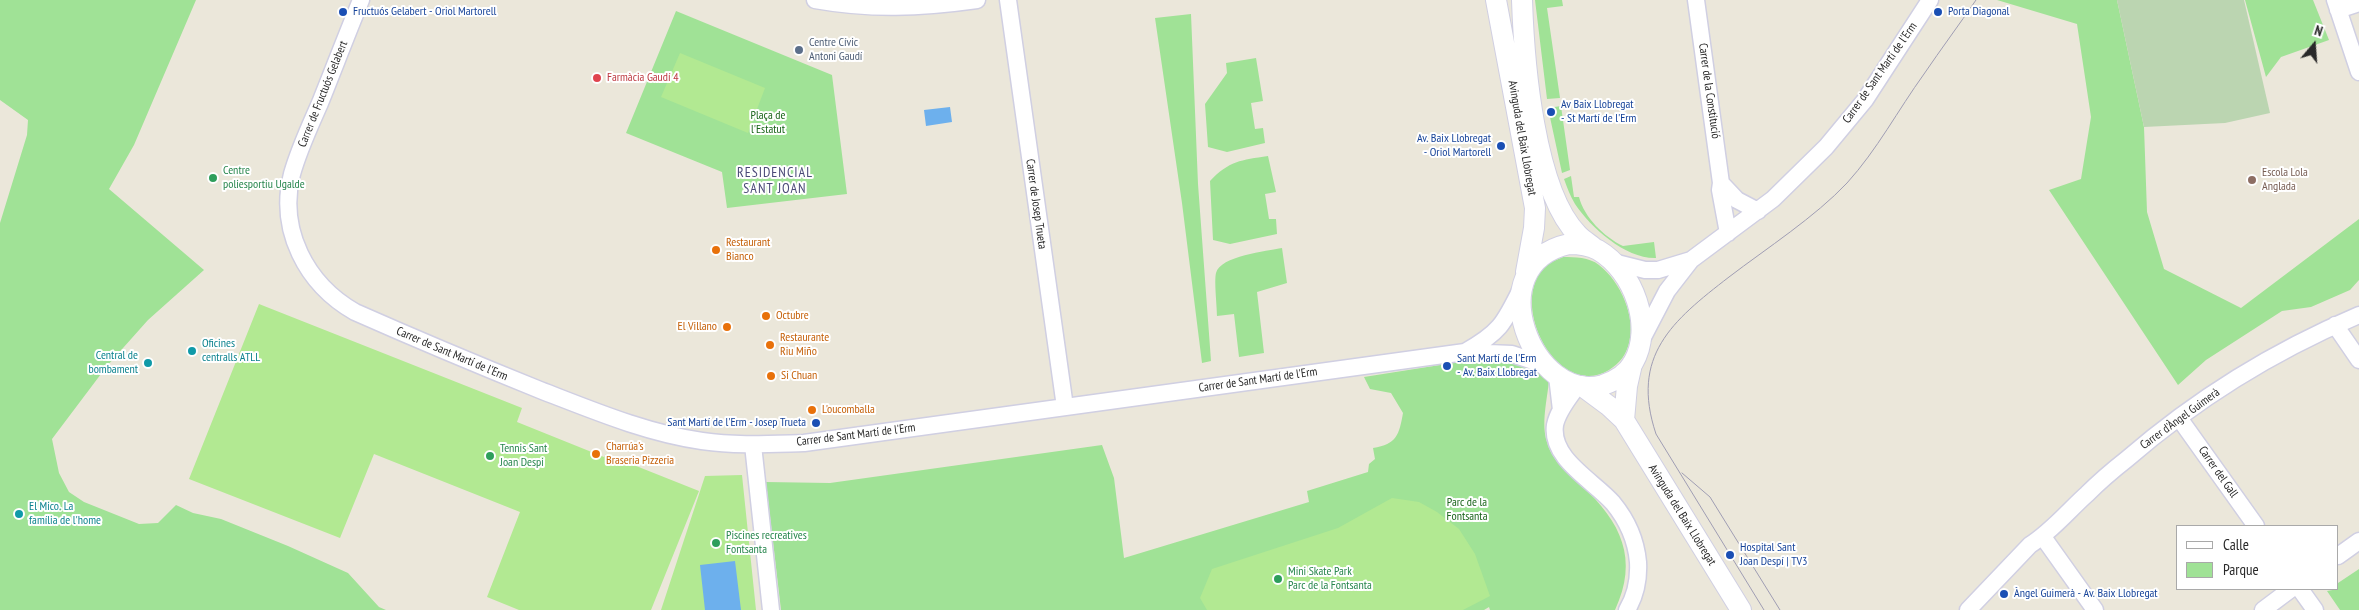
<!DOCTYPE html>
<html>
<head>
<meta charset="utf-8">
<style>
	body { margin:0 }
	#map { position:relative; width:2359px; height:610px; overflow:hidden; background:#ebe7da; font-family:"PT Sans Narrow",sans-serif }
	canvas { display:block }
	.legend { position:absolute; left:2176px; top:525px; width:162px; height:65px; box-sizing:border-box; background:#fff; border:1px solid #a9a9a9; margin:0; padding:6px 9px; list-style:none; font-size:15px; color:#292929 }
	.legend li { display:flex; align-items:center; gap:10px; height:25px }
	.legend b { width:25px; border:1px solid #a9a9a9 }
	.north { position:absolute; left:2289px; top:20px; width:50px; height:50px; -webkit-text-stroke:4px #fff; paint-order:stroke; rotate:18deg; font-size:14px; font-weight:700; line-height:20px; text-align:center; color:#292929 }
	.north::after { content:''; display:block; margin:auto; width:18px; height:22px; background:#292929; clip-path:polygon(50% 0,100% 100%,50% 72%,0 100%) }
</style>
</head>
<body>
<div id="map">
<canvas width="2359" height="610"></canvas>
<ul class="legend">
<li><b style="height:6px;background:#fff"></b>Calle</li>
<li><b style="height:14px;background:#a0e296"></b>Parque</li>
</ul>
<div class="north">N</div>
</div>
<script>
const context = document.querySelector('canvas').getContext('2d');
context.lineJoin = 'round';
function fillPath(path, color) {
  context.fillStyle = color;
  context.fill(path, 'evenodd');
}
function strokePath(path, color, width, dash) {
  context.strokeStyle = color;
  context.lineWidth = width;
  context.lineCap = dash ? 'butt' : 'round';
  context.setLineDash(dash || []);
  context.stroke(path);
}
function write(font, color, halo, rows, align = 'center') {
  context.font = font + ' "PT Sans Narrow",sans-serif';
  context.lineWidth = 4;
  context.setLineDash([]);
  context.textBaseline = 'middle';
  context.strokeStyle = halo;
  context.fillStyle = color;
  for (const [text, x, y, turn = 0] of rows) {
    context.save();
    context.translate(x, y);
    context.rotate((+turn || 0) * Math.PI / 180);
    context.textAlign = isNaN(turn) ? turn : align;
    if (halo) context.strokeText(text, 0, 0);
    context.fillText(text, 0, 0);
    context.restore();
  }
}
const green = new Path2D(`
	M0,0h196l-62,145 -25,44 95,81 -56,50 -41,46 -55,73 7,34 10,19 15,10 55,22 19,-1 18,-18 17,8 28,6 67,27 60,27 31,34 7,3h-386v-387l27,-88 1,-15 -28,-20z
	M1535,0h27l1,6 -16,2 13,90 -13,1z
	M1997,0h120l27,127 3,85 17,57 77,39 118,-89v61l-9,10 -39,17 -29,4 -76,49 -28,25 -129,-195 32,-11 10,-62 -14,-93z
	M2245,0h68l16,40 -48,17 -15,20z
	M676,11l156,64 15,119 -120,14 -5,-36 -96,-39z
	M1191,14l7,170 13,177 -9,2 -20,-160 -27,-185z
	M1256,58l7,43 -12,2 4,26 8,-1 2,15 -38,9 -19,-5 -3,-43 22,-31 -1,-10z
	M1561,106l9,64 -8,3 -14,-65z
	M1268,156l8,36 -11,2 4,25h7l1,15 -47,10 -17,-4 -3,-59c19,-20 31,-21 58,-25z
	M1571,176l3,21h5c5,20 25,40 44,49l31,-4 2,16c-30,1 -65,-30 -81,-54 -5,-8 -8,-17 -11,-25z
	M1282,248l5,35 -30,9 7,61 -25,4 -5,-43 -17,2c0,-10 -3,-35 -1,-43 4,-17 51,-22 66,-25z
	M1563,257c12,0 26,0 36,8 22,17 37,52 30,78 -3,12 -9,20 -20,27 -53,32 -105,-73 -60,-107 4,-2 10,-4 14,-6z
	M1506,358l21,6 22,17c-2,19 -8,43 -2,61 5,19 21,31 35,44 39,36 57,73 33,124h-125l-1,-3 -5,3h-703l-15,-128 64,1 272,-38 12,33 10,80 185,-56 -2,-11 61,-19 1,-8 6,-5 -2,-11c24,-4 26,-13 30,-35l-12,-20 -21,-4 -6,-12 114,-18z
	M2359,569v41h-19l-13,-19 11,-2v-6z`);
const cemetery = new Path2D(`
	M2117,0h127l26,113 -45,10 -81,4z`);
const pitch = new Path2D(`
	M680,53l85,35 -17,45 -87,-36z
	M259,304l263,104 -5,14 87,35 2,-3 93,37 -48,119h-132l-32,-13 33,-85 -146,-58 -34,84 -151,-59z
	M742,475l14,135h-95l44,-134z
	M1392,498l27,4 18,10 22,17 16,25 15,42 -27,14h-256l-7,-12 12,-29 126,-41z`);
const water = new Path2D(`
	M950,107l2,15 -26,4 -2,-16z
	M735,561l6,49h-36l-5,-45z`);
const minor = new Path2D(`
	M361,0c-14,34 -27,68 -41,103 -10,23 -21,46 -28,71 -14,56 14,110 63,138 61,27 123,53 185,78 52,20 106,43 162,51 34,5 67,3 102,2l661,-91 47,2 33,11
	M815,0c56,10 105,8 162,0
	M1008,0l57,407
	M1696,0l25,183 -1,7 8,43
	M2335,0l24,72
	M2338,10l21,-7
	M1721,183l16,17 21,11
	M1613,262l32,8h13l33,-10 82,-61 53,-52 39,-47 65,-100
	M2335,325l24,35
	M1642,339l25,-48 24,-31
	M1465,352c34,-19 39,-28 56,-63
	M1557,376l4,34
	M1578,385c-8,12 -20,25 -23,40 -5,34 39,56 58,78 14,17 23,37 25,59 1,18 -2,33 -11,48
	M2179,418l77,108
	M753,445l18,165
	M2043,537l52,73
	M2338,556l21,-15
	M2300,589l15,21
	M1968,610l62,-65c22,-14 38,-34 57,-51 12,-12 26,-24 40,-35 68,-59 149,-109 232,-144
	M2263,610l28,-21`);
const tertiary = new Path2D(`
	M1496,0l39,208 -1,20 -8,44
	M1522,0c2,61 12,191 56,235 5,5 10,8 15,12
	M1569,244c10,0 20,1 29,6 36,21 56,77 35,113 -7,12 -18,18 -30,22 -69,20 -127,-120 -34,-141z
	M1582,386l27,20 15,14 117,190
	M1624,420l3,-34 5,-22`);
const tram = new Path2D(`
	M1682,473l28,24 70,113
	M1764,610l-108,-176c-26,-78 16,-113 73,-157 38,-29 86,-60 118,-94 30,-33 51,-73 77,-109 17,-25 35,-49 52,-74`);
const markers = [
	[343,12,5,"#1a4fb4"],
	[1938,12,5,"#1a4fb4"],
	[799,50,5,"#5c6f8a"],
	[597,78,5,"#e0444e"],
	[1551,112,5,"#1a4fb4"],
	[1501,146,5,"#1a4fb4"],
	[213,178,5,"#2e9e5b"],
	[2252,180,5,"#8d6e63"],
	[716,250,5,"#e8710a"],
	[766,316,5,"#e8710a"],
	[727,327,5,"#e8710a"],
	[770,345,5,"#e8710a"],
	[192,351,5,"#0f9aa8"],
	[148,363,5,"#0f9aa8"],
	[1447,366,5,"#1a4fb4"],
	[771,376,5,"#e8710a"],
	[812,410,5,"#e8710a"],
	[816,423,5,"#1a4fb4"],
	[596,454,5,"#e8710a"],
	[490,456,5,"#2e9e5b"],
	[19,514,5,"#0f9aa8"],
	[716,543,5,"#2e9e5b"],
	[1730,555,5,"#1a4fb4"],
	[1278,579,5,"#2e9e5b"],
	[2004,594,5,"#1a4fb4"]
];
const transitNames = [
	["Fructuós Gelabert - Oriol Martorell",353,12],
	["Porta Diagonal",1948,12],
	["Av Baix Llobregat",1561,105],
	["- St Martí de l'Erm",1561,119],
	["Av. Baix Llobregat",1491,139,"right"],
	["- Oriol Martorell",1491,153,"right"],
	["Sant Martí de l'Erm",1457,359],
	["- Av. Baix Llobregat",1457,373],
	["Sant Martí de l'Erm - Josep Trueta",806,423,"right"],
	["Hospital Sant",1740,548],
	["Joan Despí | TV3",1740,562],
	["Àngel Guimerà - Av. Baix Llobregat",2014,594]
];
const serviceNames = [
	["Centre Cívic",809,43],
	["Antoni Gaudí",809,57]
];
const streetNames = [
	["Carrer de Sant Martí de l'Erm",1880,73,-55],
	["Carrer de la Constitució",1709,91,82],
	["Carrer de Fructuós Gelabert",323,94,-68],
	["Avinguda del Baix Llobregat",1522,138,80],
	["Carrer de Josep Trueta",1036,204,82],
	["Carrer de Sant Martí de l'Erm",452,354,23],
	["Carrer de Sant Martí de l'Erm",1258,380,-8],
	["Carrer d'Àngel Guimerà",2180,419,-36],
	["Carrer de Sant Martí de l'Erm",856,435,-7],
	["Carrer del Gall",2218,472,55],
	["Avinguda del Baix Llobregat",1682,515,58]
];
const healthNames = [
	["Farmàcia Gaudí 4",607,78]
];
const parkNames = [
	["Plaça de",768,116],
	["l'Estatut",768,130],
	["Parc de la",1467,503],
	["Fontsanta",1467,517]
];
const leisureNames = [
	["Centre",223,171],
	["poliesportiu Ugalde",223,185],
	["Tennis Sant",500,449],
	["Joan Despi",500,463],
	["Piscines recreatives",726,536],
	["Fontsanta",726,550],
	["Mini Skate Park",1288,572],
	["Parc de la Fontsanta",1288,586]
];
const educationNames = [
	["Escola Lola",2262,173],
	["Anglada",2262,187]
];
const foodNames = [
	["Restaurant",726,243],
	["Bianco",726,257],
	["Octubre",776,316],
	["El Villano",717,327,"right"],
	["Restaurante",780,338],
	["Riu Miño",780,352],
	["Si Chuan",781,376],
	["L'oucomballa",822,410],
	["Charrúa's",606,447],
	["Braseria Pizzeria",606,461]
];
const cultureNames = [
	["Oficines",202,344],
	["centralls ATLL",202,358],
	["Central de",138,356,"right"],
	["bombament",138,370,"right"],
	["El Mico. La",29,507],
	["família de l'home",29,521]
];
const neighbourhoodNames = [
	["RESIDENCIAL",775,173],
	["SANT JOAN",775,189]
];
fillPath(green, '#a0e296');
fillPath(cemetery, '#bbd5b1');
fillPath(pitch, '#b2e992');
fillPath(water, '#6db0ed');
strokePath(minor, '#d0cfe2', 19);
strokePath(tertiary, '#d0cfe2', 22);
strokePath(minor, '#fff', 16);
strokePath(tertiary, '#fff', 20);
strokePath(tram, '#9f9db3', 1);
for (const [x, y, r, color] of markers) {
  const dot = new Path2D();
  dot.arc(x, y, r, 0, 2 * Math.PI);
  context.fillStyle = color;
  context.fill(dot);
  strokePath(dot, '#fff', 2);
}
write('12px', '#164399', '#fff', transitNames, 'left');
write('12px', '#4e5e75', '#fff', serviceNames, 'left');
write('12px', '#292929', '#fff', streetNames);
write('12px', '#be3a42', '#fff', healthNames, 'left');
write('12px', '#1a641a', '#fff', parkNames);
write('12px', '#27864d', '#fff', leisureNames, 'left');
write('12px', '#785e54', '#fff', educationNames, 'left');
write('12px', '#c56008', '#fff', foodNames, 'left');
write('12px', '#0d838f', '#fff', cultureNames, 'left');
context.letterSpacing = '1px';
write('14px', '#4b4a78', '#fff', neighbourhoodNames);
context.letterSpacing = '0px';
</script>
</body>
</html>
